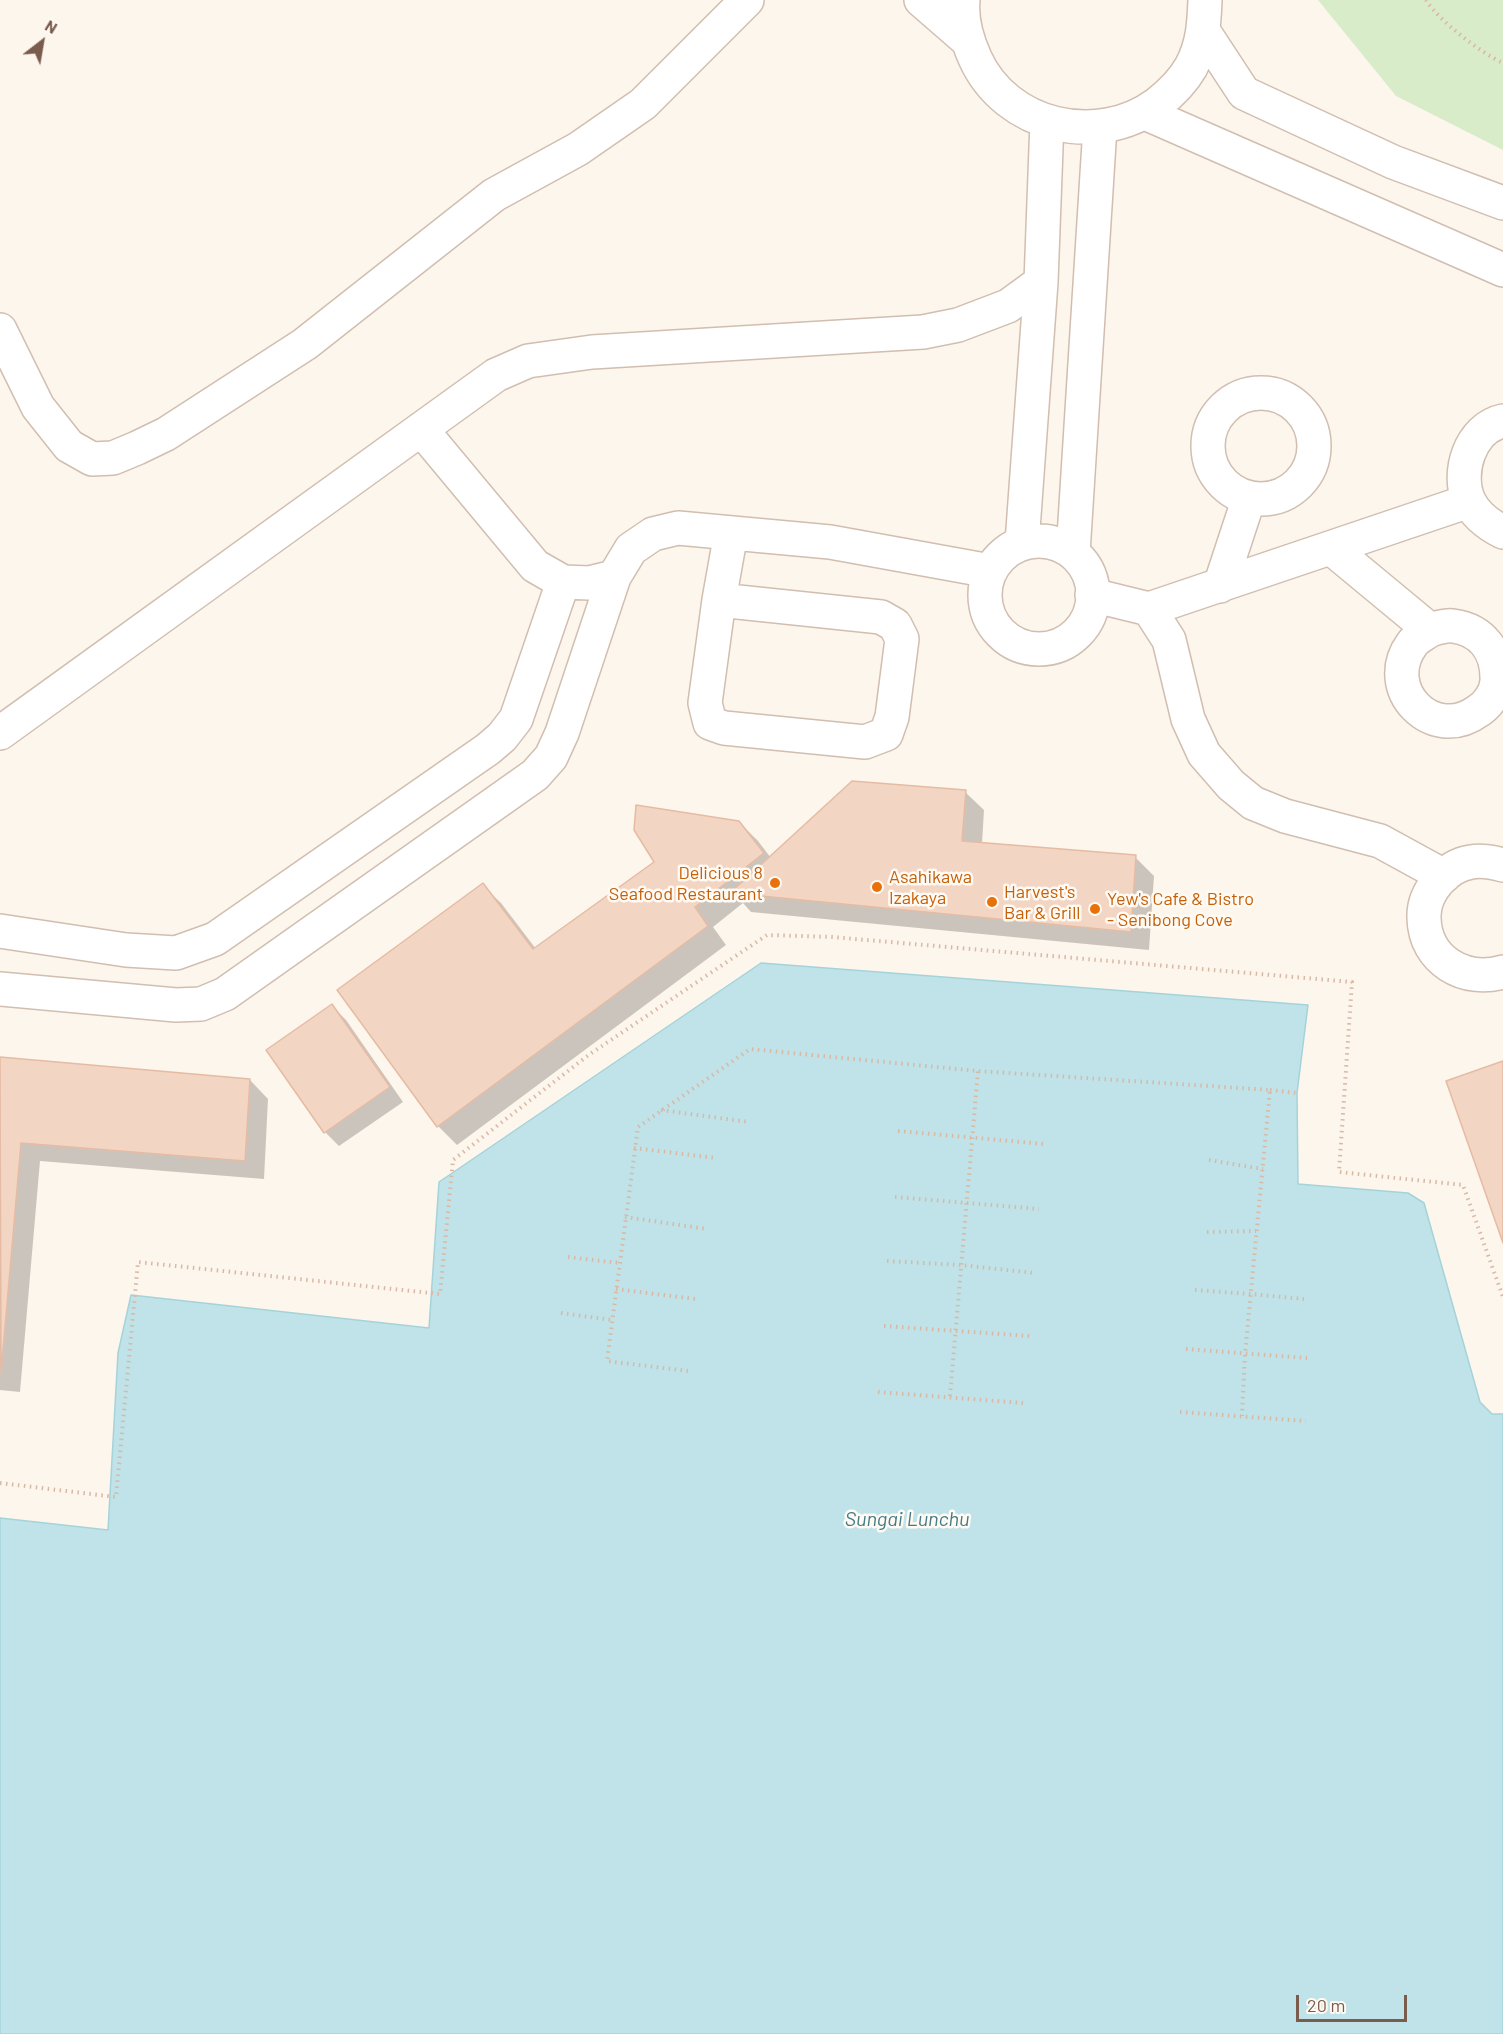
<!DOCTYPE html>
<html>
<head>
<meta charset="utf-8">
<style>
	body { margin:0 }
	#map { position:relative; width:1503px; height:2034px; overflow:hidden; background:#fdf6ec; font-family:Barlow,sans-serif }
	canvas { display:block }
	.north { position:absolute; left:12px; top:12px; width:60px; height:60px; -webkit-text-stroke:4px #fffaf3; paint-order:stroke; rotate:31deg; font-size:16px; font-weight:700; line-height:24px; text-align:center; color:#7a5c4d }
	.north::after { content:''; display:block; margin:auto; width:21px; height:27px; background:#7a5c4d; clip-path:polygon(50% 0,100% 100%,50% 72%,0 100%) }
	.scale { position:absolute; left:1296px; top:1995px; width:111px; height:27px; box-sizing:border-box; border:3px solid #7a5c4d; border-top:0; padding-left:8px; font-size:18px; line-height:21px; white-space:nowrap; color:#7a5c4d; -webkit-text-stroke:4px #fffaf3; paint-order:stroke }
</style>
</head>
<body>
<div id="map">
<canvas width="1503" height="2034"></canvas>
<div class="north">N</div>
<div class="scale">20 m</div>
</div>
<script>
const context = document.querySelector('canvas').getContext('2d');
context.lineJoin = 'round';
function fillPath(path, color) {
  context.fillStyle = color;
  context.fill(path, 'evenodd');
}
function strokePath(path, color, width, dash) {
  context.strokeStyle = color;
  context.lineWidth = width;
  context.lineCap = dash ? 'butt' : 'round';
  context.setLineDash(dash || []);
  context.stroke(path);
}
function write(font, color, halo, rows, align = 'center') {
  context.font = font + ' Barlow,sans-serif';
  context.lineWidth = 5;
  context.setLineDash([]);
  context.textBaseline = 'middle';
  context.strokeStyle = halo;
  context.fillStyle = color;
  for (const [text, x, y, turn = 0] of rows) {
    context.save();
    context.translate(x, y);
    context.rotate((+turn || 0) * Math.PI / 180);
    context.textAlign = isNaN(turn) ? turn : align;
    if (halo) context.strokeText(text, 0, 0);
    context.fillText(text, 0, 0);
    context.restore();
  }
}
const green = new Path2D(`
	M1318,0h185v150l-107,-54z`);
const water = new Path2D(`
	M761,963l547,42 -11,88 1,91 110,9 16,10 56,199 12,12h11v620h-1503v-516l108,12 10,-177 13,-58 298,33 10,-146z`);
const shadow = new Path2D(`
	M965,792l19,18 -2,34 153,13 19,19 -5,74 -398,-38 -8,-9 -30,24 13,18 -269,200 -19,-19 -99,-136 143,-105 19,18 35,46 203,-127 19,19 13,17z
	M332,1006l14,14 57,82 -64,44 -14,-14z
	M0,1059l250,21 18,19 -4,80 -224,-18 -20,231 -20,-2z`);
const building = new Path2D(`
	M852,781l114,9 -4,51 174,14 -5,77 -401,-39z
	M636,805l103,16 25,32 -69,54 13,19 -271,201 -100,-137 146,-107 50,66 121,-87 -20,-32z
	M332,1004l58,83 -66,46 -58,-83z
	M0,1057l250,22 -5,82 -224,-18 -20,231z
	M1503,1061v182l-57,-162z`);
const path = new Path2D(`
	M1426,0c12,20 55,53 77,63
	M1270,1090l27,3
	M661,1110l88,12
	M898,1131l146,13
	M634,1148l82,10
	M1209,1160l54,9
	M895,1197l144,12
	M625,1217l82,12
	M1207,1232l49,-1
	M568,1257l51,6
	M887,1261l74,4 73,8
	M616,1289l80,10
	M1195,1290l56,4 53,5
	M561,1313l51,7
	M884,1326l146,10
	M1186,1349l121,9
	M688,1371l-81,-10 31,-234 112,-78 228,22 292,19 -25,264 -3,62
	M878,1392l145,11
	M950,1396l28,-325
	M1180,1412l126,9
	M0,1483l116,14 22,-235 302,32 13,-134 137,-106 177,-119 65,2 520,45 -13,190 124,13 40,112`);
const minor = new Path2D(`
	M921,0l46,40
	M963,0c-2,20 4,40 12,58 31,69 122,90 182,46 13,-10 26,-23 34,-37 12,-23 13,-42 14,-67
	M1204,32l40,61 149,69 110,41
	M1145,113l358,157
	M0,330l38,77 31,39 23,13 21,-1 24,-10 29,-14 139,-90 189,-149 84,-46 65,-45 104,-104
	M1208 446a53 53 0 1 1 106 0a53 53 0 1 1-106 0Z
	M1503,421c-33,7 -47,52 -34,80 7,15 20,24 34,31
	M421,429l114,137 28,16 26,1 25,-6
	M985 595a54 54 0 1 1 108 0a54 54 0 1 1-108 0Z
	M1022,543l19,-261 6,-161
	M1331,548l99,82c7,-2 16,-5 23,-4 30,4 45,26 44,55 -1,12 -9,24 -19,30 -45,33 -99,-22 -66,-67 4,-6 13,-10 18,-14
	M1073,553l27,-426
	M1220,586l29,-88
	M1092,595l57,14 20,31 19,79 16,35 27,31 22,18 32,13 95,25 64,35
	M719,600l162,17 14,8 7,14 -10,78 -6,17 -21,8 -141,-14 -14,-5 -5,-20 14,-103 12,-67
	M1149,609l320,-108
	M0,733l496,-358 32,-14 64,-9 331,-20 35,-7 50,-19 33,-24
	M1503,865c-11,-3 -21,-5 -32,-3 -25,4 -48,30 -47,56 1,43 41,65 79,54
	M0,931l126,19 50,3 39,-14 273,-190 14,-12 14,-18 47,-137
	M0,989l176,16 25,-1 24,-10 310,-219 16,-18 11,-24 52,-156 17,-28 22,-15 25,-6 152,14 160,29`);
const markers = [
	[775,883,6,"#e8710a"],
	[877,887,6,"#e8710a"],
	[992,902,6,"#e8710a"],
	[1095,909,6,"#e8710a"]
];
const foodNames = [
	["Delicious 8",763,873,"right"],
	["Seafood Restaurant",763,894,"right"],
	["Asahikawa",889,877],
	["Izakaya",889,898],
	["Harvest's",1004,892],
	["Bar & Grill",1004,913],
	["Yew's Cafe & Bistro",1107,899],
	["- Senibong Cove",1107,920]
];
const waterNames = [
	["Sungai Lunchu",907,1519]
];
fillPath(green, '#d8ecc9');
fillPath(water, '#bfe3e8');
strokePath(water, '#a5d3da', 1.5);
fillPath(shadow, '#0003');
fillPath(building, '#f3d5c3');
strokePath(building, '#e6bba3', 1.5);
strokePath(minor, '#d1beb0', 36);
strokePath(path, '#d9b8a5', 4, [1.5, 4.5]);
strokePath(minor, '#fff', 33);
for (const [x, y, r, color] of markers) {
  const dot = new Path2D();
  dot.arc(x, y, r, 0, 2 * Math.PI);
  context.fillStyle = color;
  context.fill(dot);
  strokePath(dot, '#fffaf3', 2);
}
write('18px', '#c56008', '#fffaf3', foodNames, 'left');
write('italic 20px', '#437c86', '#fffaf3', waterNames);
</script>
</body>
</html>
